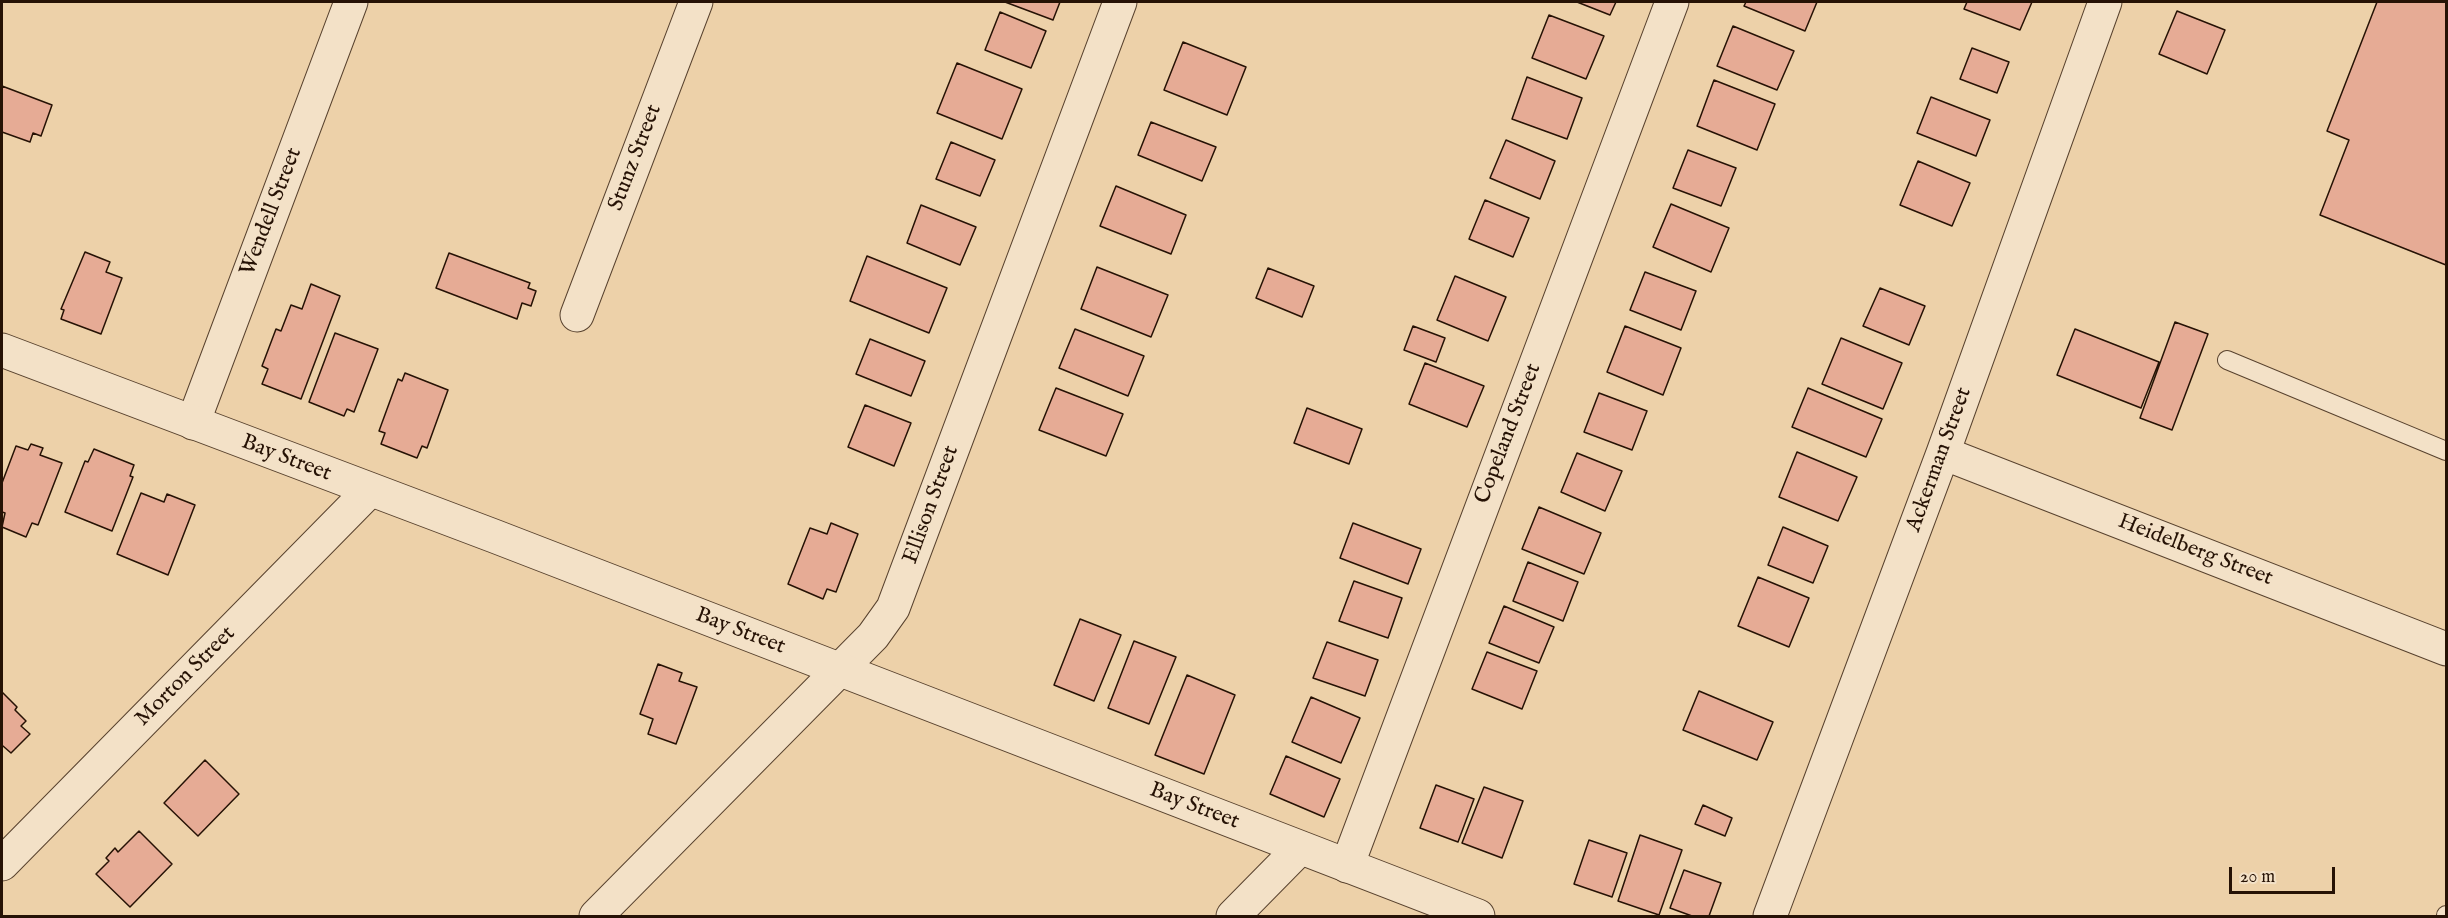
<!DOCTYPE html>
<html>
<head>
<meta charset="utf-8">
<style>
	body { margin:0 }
	#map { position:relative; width:2448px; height:918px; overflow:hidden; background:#edd1a9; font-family:"IM FELL English",serif }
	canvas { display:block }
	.frame { position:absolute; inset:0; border:3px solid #261205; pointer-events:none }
	.scale { position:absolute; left:2229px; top:867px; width:106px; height:27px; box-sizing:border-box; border:3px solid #261205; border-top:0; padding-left:8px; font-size:18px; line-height:21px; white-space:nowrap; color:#261205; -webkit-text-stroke:4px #f3e1c7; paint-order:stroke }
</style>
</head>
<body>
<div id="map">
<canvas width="2448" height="918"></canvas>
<div class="frame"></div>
<div class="scale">20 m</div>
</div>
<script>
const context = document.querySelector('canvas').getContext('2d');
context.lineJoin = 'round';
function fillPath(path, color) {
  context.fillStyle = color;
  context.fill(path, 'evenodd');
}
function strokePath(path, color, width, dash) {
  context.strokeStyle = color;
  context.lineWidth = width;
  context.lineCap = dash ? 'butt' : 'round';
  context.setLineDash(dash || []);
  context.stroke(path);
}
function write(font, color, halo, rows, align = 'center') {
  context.font = font + ' "IM FELL English",serif';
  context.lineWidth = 4.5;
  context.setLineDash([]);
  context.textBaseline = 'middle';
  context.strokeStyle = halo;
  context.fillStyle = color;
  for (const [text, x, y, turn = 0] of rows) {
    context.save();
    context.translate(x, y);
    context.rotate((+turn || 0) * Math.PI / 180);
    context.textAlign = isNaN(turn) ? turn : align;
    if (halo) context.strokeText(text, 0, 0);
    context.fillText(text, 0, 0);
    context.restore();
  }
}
const building = new Path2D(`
	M1005,2h55l-7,18z
	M1577,2h39l-6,13z
	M1746,2h71l-12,29 -61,-25z
	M1967,2h65l-12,28 -56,-21z
	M2377,2h69v263l-126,-50 29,-75 -22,-9z
	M2177,11l48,19 -18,44 -48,-20z
	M1000,12l46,19 -15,37 -46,-18z
	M1549,15l55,21 -18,43 -54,-21z
	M1733,26l61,25 -17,39 -60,-24z
	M1183,42l63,25 -19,48 -63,-25z
	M1972,48l37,14 -12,31 -37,-14z
	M957,63l65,26 -20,50 -65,-26z
	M1527,77l55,21 -15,41 -55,-20z
	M1714,80l61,24 -18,46 -60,-24z
	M2,86l50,19 -11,31 -8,-3 -3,9 -28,-10z
	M1931,97l59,23 -14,36 -59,-23z
	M1151,122l65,25 -14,34 -64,-26z
	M1506,140l49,21 -15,38 -50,-21z
	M951,142l44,18 -15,36 -44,-17z
	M1688,150l48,18 -15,38 -48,-18z
	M1918,161l52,22 -18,43 -52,-21z
	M1116,186l70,29 -15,39 -71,-28z
	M1485,200l44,18 -16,39 -44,-18z
	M1671,204l58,24 -18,44 -58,-25z
	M921,205l55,22 -16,38 -53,-22z
	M85,252l25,10 -4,10 16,6 -21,56 -40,-15 3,-9 -3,-1z
	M449,253l81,30 -2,5 8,3 -5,15 -9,-3 -5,16 -81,-31z
	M867,256l80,32 -18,45 -79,-32z
	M1097,267l71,28 -17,42 -70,-28z
	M1268,268l46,18 -12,31 -46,-19z
	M1645,272l51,19 -15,39 -51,-20z
	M1455,276l51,21 -18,44 -51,-21z
	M311,284l29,12 -39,103 -39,-15 6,-15 -6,-3 14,-37 5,2 10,-26 11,4z
	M1880,288l45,18 -16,39 -46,-19z
	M2175,322l33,12 -36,96 -32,-12z
	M1413,326l32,12 -9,24 -32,-12z
	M1625,326l56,22 -18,47 -56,-23z
	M1075,329l69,27 -16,40 -69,-28z
	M2075,329l84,33 -18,46 -84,-33z
	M335,333l43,16 -24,63 -7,-3 -3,7 -35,-14z
	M1841,338l61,25 -19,46 -61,-25z
	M870,339l55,22 -14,35 -55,-22z
	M1425,363l59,23 -17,41 -58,-23z
	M405,373l43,17 -21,58 -5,-2 -5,12 -36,-14 4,-11 -6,-2 19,-52 4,2z
	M1056,388l67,26 -17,42 -67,-26z
	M1808,388l74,31 -16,38 -74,-30z
	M1599,393l48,18 -15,39 -48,-18z
	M865,405l46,18 -17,43 -46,-19z
	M1307,408l55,21 -13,35 -55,-21z
	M31,444l12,4 -3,7 22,8 -24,62 -6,-2 -6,14 -24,-10 3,-14 -3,-1v-29l14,-37 12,4z
	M94,449l40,16 -4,11 3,1 -21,54 -47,-19 20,-51 3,1z
	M1797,452l60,25 -19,44 -59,-24z
	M1577,453l45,18 -17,40 -44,-19z
	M141,493l23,9 3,-8 28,11 -27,70 -51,-21z
	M1539,507l62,26 -17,41 -62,-25z
	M831,523l27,11 -22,58 -9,-3 -4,10 -35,-15 22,-56 17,6z
	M1353,523l68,26 -13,35 -68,-26z
	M1783,527l45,19 -15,37 -45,-18z
	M1528,562l50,20 -15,39 -50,-20z
	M1758,577l51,21 -20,49 -51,-21z
	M1354,581l48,17 -14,40 -49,-17z
	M1504,606l50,21 -15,36 -50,-20z
	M1080,619l41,16 -27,66 -40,-16z
	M1134,641l42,16 -27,67 -41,-16z
	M1327,642l51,18 -13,36 -52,-18z
	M1487,652l50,19 -15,38 -50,-20z
	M658,664l24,9 -3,8 18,6 -21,57 -28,-10 5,-15 -13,-5z
	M1187,675l48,20 -31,79 -49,-19z
	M1699,691l74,31 -16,38 -74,-30z
	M2,692l15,15 -2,3 11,11 -5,5 9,8 -19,19 -8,-7 -1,1z
	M1311,697l49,21 -19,45 -49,-21z
	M1286,756l54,23 -16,38 -54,-23z
	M205,760l34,34 -41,42 -34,-33z
	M1436,785l38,14 -16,43 -38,-14z
	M1484,787l39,14 -21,57 -40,-15z
	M1703,805l29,13 -7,18 -30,-12z
	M139,831l33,33 -42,43 -34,-33 13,-13 -3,-3 9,-10 3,4z
	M1640,835l42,15 -23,65 -41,-14z
	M1589,840l38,13 -15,44 -38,-13z
	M1684,870l37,13 -12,33h-17l-22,-8z`);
const service = new Path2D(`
	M2227,360l219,91
	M2446,916v-1`);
const minor = new Path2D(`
	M577,315l119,-313
	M193,423l158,-421
	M1943,453l503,196
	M2,864l368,-374
	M1347,866l325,-864
	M596,916l277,-280 20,-28 227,-606
	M1233,916l67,-68
	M1770,916l173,-463 162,-451`);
const tertiary = new Path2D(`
	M2,350l492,186 984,380`);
const streetNames = [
	["Stunz Street",636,158,-69],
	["Wendell Street",272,212,-69],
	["Copeland Street",1509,434,-69],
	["Bay Street",286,459,21],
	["Ackerman Street",1940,460,-70],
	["Ellison Street",932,505,-70],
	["Heidelberg Street",2195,551,21],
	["Bay Street",740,632,21],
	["Morton Street",186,677,-45],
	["Bay Street",1194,807,21]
];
fillPath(building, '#e6ab95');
strokePath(building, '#261205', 1.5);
strokePath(service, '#58422e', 20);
strokePath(minor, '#58422e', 35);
strokePath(tertiary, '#58422e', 35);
strokePath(service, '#f3e1c7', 18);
strokePath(minor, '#f3e1c7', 33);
strokePath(tertiary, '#f3e1c7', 33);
write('22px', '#261205', '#f3e1c7', streetNames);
</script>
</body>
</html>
